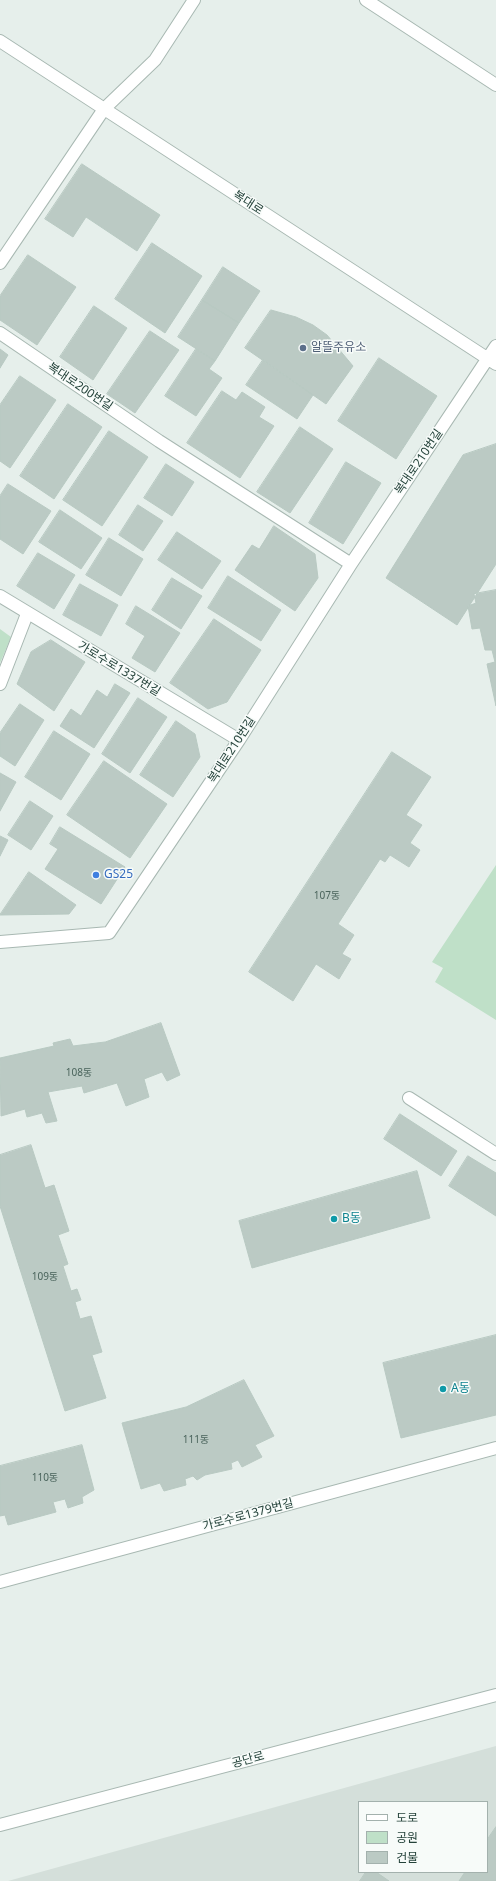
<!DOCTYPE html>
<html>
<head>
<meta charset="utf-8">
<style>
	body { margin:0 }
	#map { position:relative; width:496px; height:1881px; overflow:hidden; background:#e6efeb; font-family:"Noto Sans","Noto Sans KR",sans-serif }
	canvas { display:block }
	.legend { position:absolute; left:358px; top:1801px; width:130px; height:72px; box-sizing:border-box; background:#f7fbf9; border:1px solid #a3b1ad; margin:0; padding:5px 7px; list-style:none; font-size:12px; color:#24423a }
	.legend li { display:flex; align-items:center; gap:8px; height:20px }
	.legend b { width:20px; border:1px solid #a3b1ad }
</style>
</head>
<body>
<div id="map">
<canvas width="496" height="1881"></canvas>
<ul class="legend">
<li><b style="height:5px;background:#fff"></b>도로</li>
<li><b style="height:11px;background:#bfe0c8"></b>공원</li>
<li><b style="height:11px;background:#bbcac4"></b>건물</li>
</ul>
</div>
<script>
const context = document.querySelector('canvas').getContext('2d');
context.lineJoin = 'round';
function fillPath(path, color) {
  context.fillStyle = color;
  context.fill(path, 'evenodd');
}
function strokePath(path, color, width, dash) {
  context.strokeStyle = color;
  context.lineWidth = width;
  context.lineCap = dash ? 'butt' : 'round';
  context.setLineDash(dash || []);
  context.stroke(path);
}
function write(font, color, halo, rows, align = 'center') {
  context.font = font + ' "Noto Sans","Noto Sans KR",sans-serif';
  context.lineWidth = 3;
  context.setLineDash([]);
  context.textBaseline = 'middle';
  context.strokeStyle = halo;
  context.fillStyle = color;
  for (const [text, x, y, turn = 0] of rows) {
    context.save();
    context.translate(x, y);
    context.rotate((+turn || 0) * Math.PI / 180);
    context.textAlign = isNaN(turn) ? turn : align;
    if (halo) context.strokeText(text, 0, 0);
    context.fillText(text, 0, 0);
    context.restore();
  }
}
const built = new Path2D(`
	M496,1746v135h-488zM359,1802h128v70h-128z`);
const green = new Path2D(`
	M0,629l11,8 -11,26z
	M496,865v155l-61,-38 8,-14 -11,-6z`);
const building = new Path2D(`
	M82,164l78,51 -23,36 -51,-34 -13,20 -28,-18z
	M152,243l50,33 -37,57 -50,-34z
	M28,255l48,32 -39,58 -37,-25v-24z
	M223,267l37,24 -21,32 -37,-23z
	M202,300l37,23 -24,38 -37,-24z
	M94,306l33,22 -34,52 -33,-23z
	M271,310l25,7 17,8 14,10 26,31 -27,38 -81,-56z
	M150,331l29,19 -44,63 -28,-19z
	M0,349l8,6 -8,13z
	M196,349l19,12 -6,8 13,9 -26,38 -31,-20z
	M379,358l58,38 -41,63 -58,-38z
	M263,360l50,35 -16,24 -51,-34z
	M20,376l36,24 -46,68 -10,-7v-56z
	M222,391l14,9 6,-8 23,15 -6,10 15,9 -34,52 -53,-35z
	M68,404l34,23 -48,72 -34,-23z
	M300,427l33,22 -43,64 -33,-21z
	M109,431l39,26 -46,69 -39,-26z
	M496,444v120l-39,61 -71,-47 77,-123z
	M346,462l35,21 -38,61 -34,-21z
	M166,464l28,18 -22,34 -28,-18z
	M8,484l43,27 -28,43 -23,-15v-43z
	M138,505l25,16 -20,30 -24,-16z
	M60,510l42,28 -21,31 -42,-27z
	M274,526l41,28 3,24 -23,33 -60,-41 17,-25 7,4z
	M177,532l44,29 -19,28 -44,-29z
	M109,538l34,21 -22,37 -35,-21z
	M38,553l37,22 -21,34 -37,-23z
	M228,576l53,34 -20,31 -53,-33z
	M172,578l30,18 -21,33 -29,-19z
	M80,584l38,21 -17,31 -38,-21z
	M496,590v116l-9,-42 8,-2 -3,-12h-7l-5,-22 -8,1 -4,-23 8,-3 -2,-9z
	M136,606l44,27 -25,39 -23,-14 13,-22 -19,-12z
	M214,619l47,31 -34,52 -19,7 -38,-26z
	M51,640l34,22 -31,49 -37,-27 14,-32z
	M115,684l15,9 -36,55 -34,-22 11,-17 10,7 16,-26 10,7z
	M138,698l29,19 -37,56 -28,-19z
	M20,704l24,16 -29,46 -15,-10v-23z
	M176,721l19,13 5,23 -27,40 -33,-22z
	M54,731l36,23 -29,46 -36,-23z
	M392,752l39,25 -25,38 16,10 -12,18 10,7 -11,17 -19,-12 -5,7 -5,-3 -42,65 16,11 -12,19 9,5 -12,20 -23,-15 -23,37 -44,-29z
	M104,761l63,43 -37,54 -63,-43z
	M0,773l16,9 -16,29z
	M30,801l23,15 -22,34 -23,-15z
	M60,827l65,40 -24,37 -56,-35 13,-20 -8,-5z
	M0,836l8,4 -8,16z
	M29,872l47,33 -7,9 -69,1z
	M161,1023l19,52 -13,6 -5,-9 -18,7 5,18 -23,9 -9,-23 -33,10 -2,-7 -34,6 9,29 -11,2 -4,-10 -15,4 -2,-8 -24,7 -1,-58 54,-12 -1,-3 17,-4 3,7 32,-4z
	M400,1114l57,37 -16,25 -57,-37z
	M31,1145l14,43 9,-3 15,46 -11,4 10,29 -5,2 8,25 6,-2 4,11 -6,2 5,17 11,-3 11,36 -10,3 14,43 -41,13 -65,-205v-51z
	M468,1156l28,17v43l-47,-30z
	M417,1171l13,47 -178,50 -13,-47z
	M496,1335v80l-95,23 -18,-75z
	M244,1380l30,56 -19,9 7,12 -20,10 -4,-7 -7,3 1,6 -27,6 -8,5 -4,-4 -8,3 1,6 -22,6 -4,-8 -19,6 -19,-66 64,-16z
	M82,1445l12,45 -12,7 1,6 -15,5 -3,-9 -12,3 3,10 -48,13 -3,-10 -5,1v-50z
	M496,1827v54h-37l6,-9h22v-32z
	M366,1872h10l13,9h-29z`);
const minor = new Path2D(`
	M366,0l130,85
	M0,41l496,323
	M0,263l104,-154 51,-49 39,-60
	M0,333l159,108 192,123
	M0,596l239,144
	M0,684l27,-70
	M0,942l109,-9 130,-193 112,-176 145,-218
	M409,1098l87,56
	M0,1582l496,-134
	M0,1825l496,-130`);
const markers = [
	[303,348,4,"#5c6f8a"],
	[96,875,4,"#3f7fe0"],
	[334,1219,4,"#0f9aa8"],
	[443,1389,4,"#0f9aa8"]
];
const numberNames = [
	["107동",327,896],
	["108동",79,1073],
	["109동",45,1277],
	["111동",196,1440],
	["110동",45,1478]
];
const streetNames = [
	["복대로",248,203,33],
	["복대로200번길",80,387,34],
	["복대로210번길",419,462,-56],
	["가로수로1337번길",119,669,31],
	["복대로210번길",232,750,-57],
	["가로수로1379번길",248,1515,-15],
	["공단로",248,1760,-15]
];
const serviceNames = [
	["알뜰주유소",311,348]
];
const shopNames = [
	["GS25",104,875]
];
const cultureNames = [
	["B동",342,1219],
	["A동",451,1389]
];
fillPath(built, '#d4dfda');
fillPath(green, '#bfe0c8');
fillPath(building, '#bbcac4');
strokePath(building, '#b8c9c2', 1);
strokePath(minor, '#a8b8b2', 14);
strokePath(minor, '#fff', 12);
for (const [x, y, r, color] of markers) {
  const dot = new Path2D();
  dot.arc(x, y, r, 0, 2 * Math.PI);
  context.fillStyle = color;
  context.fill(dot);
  strokePath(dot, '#f7fbf9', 1.5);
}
write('10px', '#4a645c', null, numberNames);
write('12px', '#24423a', '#f7fbf9', streetNames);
write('12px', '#4e5e75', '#f7fbf9', serviceNames, 'left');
write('12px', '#366cbe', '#f7fbf9', shopNames, 'left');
write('12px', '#0d838f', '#f7fbf9', cultureNames, 'left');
</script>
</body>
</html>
